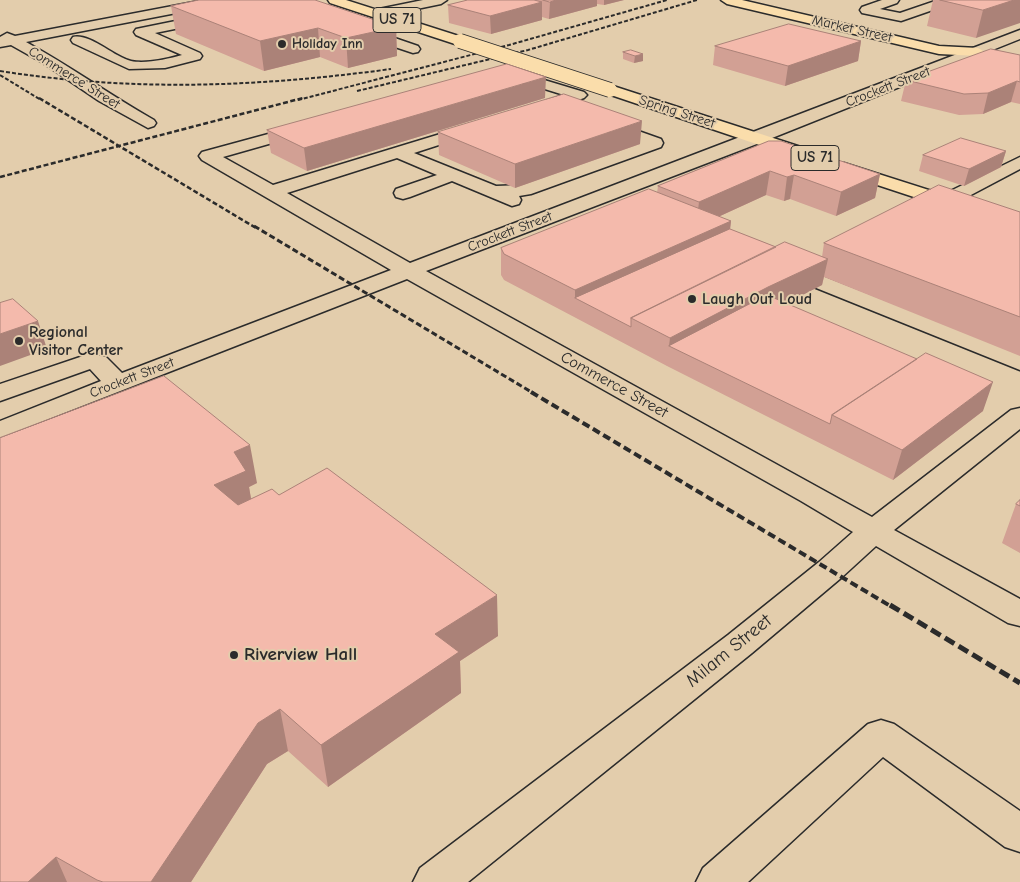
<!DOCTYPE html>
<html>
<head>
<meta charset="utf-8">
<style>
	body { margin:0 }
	canvas { display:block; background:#e3cdac }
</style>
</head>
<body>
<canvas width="1020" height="882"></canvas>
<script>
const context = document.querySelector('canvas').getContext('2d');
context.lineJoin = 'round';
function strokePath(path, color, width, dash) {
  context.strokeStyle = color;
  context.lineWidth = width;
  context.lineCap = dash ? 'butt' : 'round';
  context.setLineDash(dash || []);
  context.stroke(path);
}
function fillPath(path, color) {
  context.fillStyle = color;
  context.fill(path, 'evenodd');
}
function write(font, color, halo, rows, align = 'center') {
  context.font = font + ' "Comic Neue",sans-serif';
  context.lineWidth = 4;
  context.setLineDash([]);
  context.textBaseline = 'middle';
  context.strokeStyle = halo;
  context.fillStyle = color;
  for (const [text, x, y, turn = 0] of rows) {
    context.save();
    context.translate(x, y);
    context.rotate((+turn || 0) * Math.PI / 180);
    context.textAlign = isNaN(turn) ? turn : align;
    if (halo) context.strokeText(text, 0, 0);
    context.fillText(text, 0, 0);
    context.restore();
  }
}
const minor = new Path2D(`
	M204,0h25l-6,4 -197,38c44,24 84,53 128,78l2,3 -2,3 -6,2 -49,-27 -56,-38 -32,-18 -11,2v-10l7,-4 8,3z
	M423,0h24l-6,4 -63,13 -6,-4 2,-3z
	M882,0h17l-2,3 -17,6 20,4 38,-13h17l-2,3 -52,18 -39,-8 -2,-3 2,-3z
	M210,14l6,4 -2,3 -59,12 45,20 2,3 -2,3 -35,9 -36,1 -56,-26 -2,-3 2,-3c17,-4 41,20 58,24 14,3 37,-2 51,-6l-46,-20 -2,-3 2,-3z
	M411,21l5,1 1,3 -1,3 -33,6 35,12 2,3 -2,3 -5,1 -51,-17 -2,-3 7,-4z
	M1020,30v9l-258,103 -336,129 446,246 139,-107 9,-2v21l-126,101 126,69v27l-12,-3 -132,-77 -35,32 -89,75 -284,229h-55l7,-14 308,-233 91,-73 34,-30 -52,-31 -394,-222 -407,159v-17l101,-40 -11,-12 -90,32v-17l89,-30 17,3 16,16 269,-103 -189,-110 -3,-4 3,-4 103,-28 6,2 2,3 -2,3 -88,25 50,28 200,-61 6,2 2,3 -2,3 -65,21 82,33 26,-1 117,-42 -38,-15 -2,-3 2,-3h12l48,17 2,4 -2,4 -130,47 -12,2 2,4 -2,4 -7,2 -60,-25 -42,16 -7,2 -7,-2 -2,-4 2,-4 41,-14 -40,-17 -110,35 123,70z
	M511,70l73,22 3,3 -3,3 -31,11 -6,-2 -2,-3 2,-3 17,-6 -58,-18 -2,-3 2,-3z
	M1020,157v12l-68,36 -7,2 -7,-2 -3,-4 3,-4z
	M787,262l233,92v16l-241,-97 -3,-5 3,-5z
	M881,720l13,4 126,87v41l-15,-5 -122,-90 -135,125h-52l7,-14 165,-144z`);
const major = new Path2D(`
	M328,0h18l119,38 2,3 -2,3h-10l-125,-41z
	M721,0h21l197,46 39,2 7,4 -7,4 -39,-2 -212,-50z
	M610,85l197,64 3,4 -3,4 -6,1 -6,-1 -190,-64 -3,-3 3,-3z
	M844,163l176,56v13l-182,-60 -3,-4 3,-4z`);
const railFar4 = new Path2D(`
	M0,71c134,21 257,16 391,-2
	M0,75l41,25
	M357,91l171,-41 169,-50
	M298,100l211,-55 158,-45`);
const railFar3 = new Path2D(`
	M39,98l217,130
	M0,177l303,-79`);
const railFar2 = new Path2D(`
	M254,226l279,167`);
const railFar1 = new Path2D(`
	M531,392l361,215`);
const rail = new Path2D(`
	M890,605l130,78`);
const majorBridge = new Path2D(`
	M460,41l150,49`);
const wall = new Path2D(`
	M468,0h156l-20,5 -7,-1v2l-48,13 -7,-2v3l-51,14 -42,-11 -1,-18z
	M933,0h87l-44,38 -49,-12z
	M171,6l225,21 1,29 -49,12 -28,-11 -56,14 -88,-37z
	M861,41l-3,20 -73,25 -72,-21 2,-19z
	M623,52l20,2v7l-9,2 -11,-4z
	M1020,55v49l-9,-2 -28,12 -24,1 -58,-14 5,-21z
	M545,98l-238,73 -36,-18 -4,-23z
	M438,132l202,12 -125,44 -76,-33z
	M769,141l111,33 -5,24 -39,18 -46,-17 -6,2 -18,-6 -48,22 13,4 -1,8 46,18 46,10 2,-14 196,-31v144l-196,-79 -2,8 -36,18 197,108 -90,69 -226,-114 -163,-86 -3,-5v-27l156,-55 1,-7z
	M1006,151l-5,16 -37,19 -45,-15 4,-16z
	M164,376l93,107 -8,4 2,12 28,-4 219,141 -38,25 1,32 -133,94 -40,-36 -21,13 -76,118h-191z
	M1020,500v53l-18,-10 14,-39z`);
const shadedWall = new Path2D(`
	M556,0h41v6l-48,13 1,-17z
	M604,0h20l-20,5z
	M1014,0h6v23l-44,15 7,-28z
	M542,2v18l-51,14 -1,-18z
	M396,27l1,29 -49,12 -2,-30z
	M318,28l2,29 -56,14 -4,-30z
	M861,41l-3,20 -73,25 3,-20z
	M643,54v7l-9,2 1,-7z
	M546,77l-1,21 -238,73 -3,-23z
	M1017,81l-6,21 -28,12 5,-21z
	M642,121l-2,23 -125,44v-24z
	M1006,151l-5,16 -37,19 5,-17z
	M770,171l-4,24 -70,32 3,-25z
	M880,174l-5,24 -39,18 5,-24z
	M794,175l-4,24 -6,2 3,-24z
	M731,221l-3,26 -153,51v-8z
	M828,259l-6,26 -58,30 -95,31 1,-8 98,-51z
	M38,321l9,28 -47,17v-32z
	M993,382l-10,29 -90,69 9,-30z
	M250,445l7,38 -8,4 4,23 -31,13 -8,-38 20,-33z
	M497,595l1,41 -38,25 1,32 -133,94 -7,-42 114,-111z
	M280,709l8,42 -21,13 -76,118h-40l107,-159z
	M56,857l11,25h-39z`);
const building = new Path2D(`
	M199,0h116l81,27 -50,11 -28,-10 -58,13 -89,-35z
	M468,0h66l8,2 -52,14 -42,-11z
	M543,0h13l-6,2z
	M940,0h74l-31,10z
	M789,24l72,17 -73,25 -73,-20z
	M991,49l29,6v27l-3,-1 -29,12 -24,1 -58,-14z
	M631,50l12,4 -8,2 -12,-4z
	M507,64l39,13 -242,71 -37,-18z
	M564,94l78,27 -127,43 -77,-32z
	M961,138l45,13 -37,18 -46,-14z
	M769,141h12l99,33 -39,18 -47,-17 -7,2 -17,-6 -71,31 -41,-16z
	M939,185l81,27v105l-196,-74z
	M649,189l82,32 -156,69 -71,-36 -3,-6z
	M730,229l46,18 -145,71v9l-56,-29z
	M785,242l43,17 -60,28 -98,51 -39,-20z
	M767,295l150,64 -85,56 -2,9 -161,-78z
	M13,299l25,22 -38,13v-31z
	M926,353l67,29 -91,68 -70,-35z
	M164,376l86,69 -16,7 12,19 -32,14 24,20 34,-16 7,6 48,-27 170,127 -62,39 24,18 -138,93 -41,-36 -22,14 -107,159h-48l-6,-2 -41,-23 -28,25h-28v-444z
	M1020,500v6l-4,-2z`);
const markers = [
	[282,44,5,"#2b2b2b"],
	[692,299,5,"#2b2b2b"],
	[19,341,5,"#2b2b2b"],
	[234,655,5,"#2b2b2b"]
];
const farStreetnames = [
	["Market Street",852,29,13],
	["Commerce Street",74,78,32],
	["Crockett Street",888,87,-21],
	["Spring Street",677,112,18],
	["Crockett Street",510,232,-21],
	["Crockett Street",132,378,-21]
];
const farPoinames = [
	["Holiday Inn",292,44]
];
const shields = [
	[397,20,48],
	[815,158,48]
];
const shieldNames = [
	["US 71",397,20],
	["US 71",815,158]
];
const poiNames = [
	["Laugh Out Loud",702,299],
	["Regional",29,332],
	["Visitor Center",29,350]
];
const streetNames = [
	["Commerce Street",614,385,29]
];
const nearStreetnames = [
	["Milam Street",729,651,-39]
];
const nearPoinames = [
	["Riverview Hall",244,655]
];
strokePath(minor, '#2b2b2b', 3);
strokePath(major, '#2b2b2b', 3);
fillPath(minor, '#e3cdac');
fillPath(major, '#faddab');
strokePath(railFar4, '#2b2b2b', 2, [4, 2]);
strokePath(railFar3, '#2b2b2b', 2.5, [5, 2.5]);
strokePath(railFar2, '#2b2b2b', 3, [6, 3]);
strokePath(railFar1, '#2b2b2b', 4, [8, 4]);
strokePath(rail, '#2b2b2b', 5, [11, 5]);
strokePath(majorBridge, '#2b2b2b', 16, []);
strokePath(majorBridge, '#faddab', 14);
fillPath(wall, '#d2a094');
fillPath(shadedWall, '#ab8278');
fillPath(building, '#f4baac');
strokePath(building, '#ab8278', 1);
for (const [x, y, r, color] of markers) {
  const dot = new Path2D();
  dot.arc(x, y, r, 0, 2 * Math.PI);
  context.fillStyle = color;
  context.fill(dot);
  strokePath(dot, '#e3cdac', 2);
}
write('14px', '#2b2b2b', '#e3cdac', farStreetnames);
write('bold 14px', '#2b2b2b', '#e3cdac', farPoinames, 'left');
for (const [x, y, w] of shields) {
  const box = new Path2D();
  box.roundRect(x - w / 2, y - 12.5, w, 25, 4);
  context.fillStyle = '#e3cdac';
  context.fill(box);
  strokePath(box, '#2b2b2b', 1);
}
write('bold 15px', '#2b2b2b', null, shieldNames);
write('bold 16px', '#2b2b2b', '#e3cdac', poiNames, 'left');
write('16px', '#2b2b2b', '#e3cdac', streetNames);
write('19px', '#2b2b2b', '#e3cdac', nearStreetnames);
write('bold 19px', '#2b2b2b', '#e3cdac', nearPoinames, 'left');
</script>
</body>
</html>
